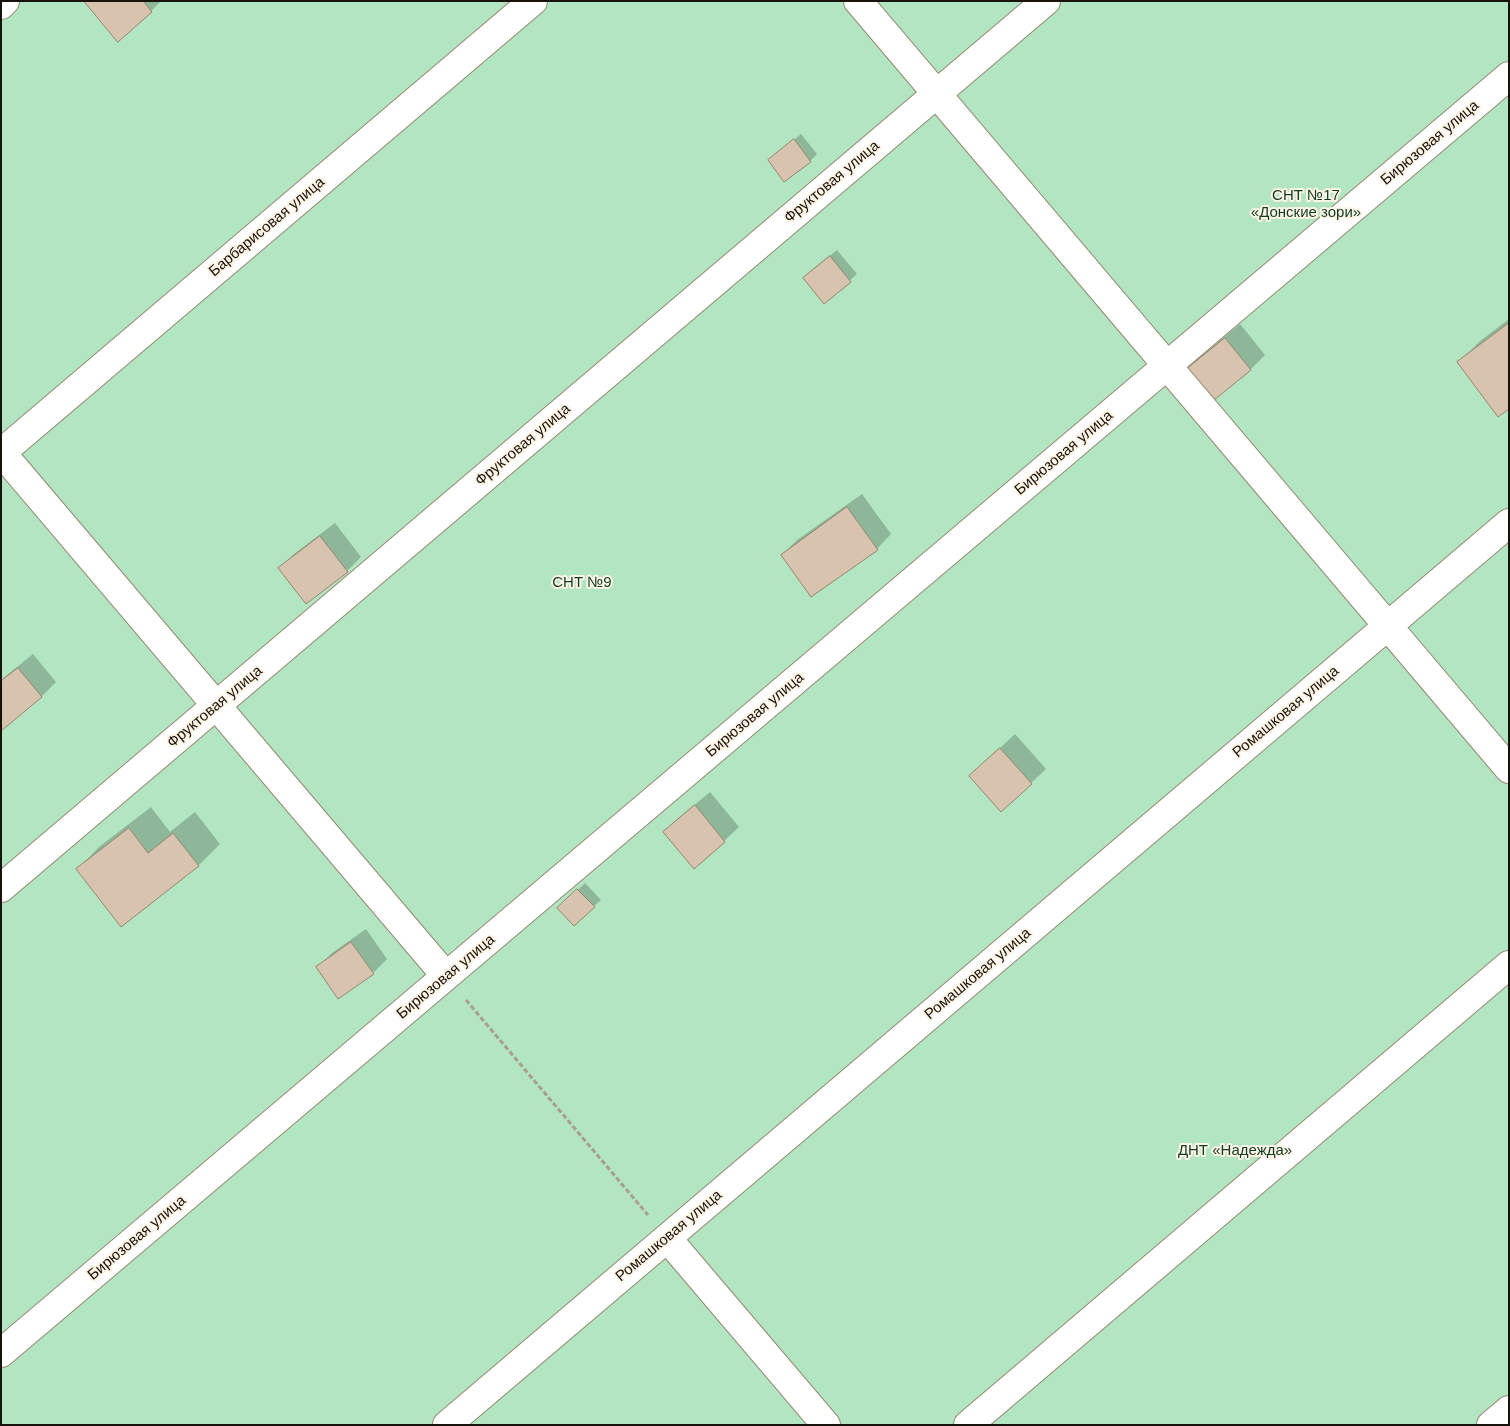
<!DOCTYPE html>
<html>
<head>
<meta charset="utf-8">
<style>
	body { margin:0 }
	#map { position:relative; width:1510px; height:1426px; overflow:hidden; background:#f7e6ce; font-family:Helvetica,sans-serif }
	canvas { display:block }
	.frame { position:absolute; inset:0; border:2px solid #18130a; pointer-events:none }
</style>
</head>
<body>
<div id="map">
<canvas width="1510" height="1426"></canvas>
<div class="frame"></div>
</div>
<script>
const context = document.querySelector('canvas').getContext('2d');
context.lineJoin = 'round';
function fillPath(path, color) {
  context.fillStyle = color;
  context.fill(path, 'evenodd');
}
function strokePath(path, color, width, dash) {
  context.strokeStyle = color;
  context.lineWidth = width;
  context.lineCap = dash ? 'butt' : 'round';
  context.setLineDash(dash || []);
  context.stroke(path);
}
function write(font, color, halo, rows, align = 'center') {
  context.font = font + ' Helvetica,sans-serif';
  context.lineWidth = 4;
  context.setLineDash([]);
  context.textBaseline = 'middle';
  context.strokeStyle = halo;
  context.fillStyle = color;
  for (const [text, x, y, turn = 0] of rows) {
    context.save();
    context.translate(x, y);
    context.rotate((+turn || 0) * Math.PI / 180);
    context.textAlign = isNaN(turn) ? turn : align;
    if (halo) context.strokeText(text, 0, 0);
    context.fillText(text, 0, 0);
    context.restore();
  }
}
const green = new Path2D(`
	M1,1h1508v1424h-1508z`);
const shadow = new Path2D(`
	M85,1h76l-10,10z
	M801,134l16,20 -7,7 -41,-1z
	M837,250l20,24 -32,28 -14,-31z
	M1509,319v89l-50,-46 21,-21z
	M1240,324l25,31 -14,14 -43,35 -24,-31 14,-14z
	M862,494l29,40 -14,15 -95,6 15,-15z
	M335,523l26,34 -14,14 -67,-3 14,-14z
	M33,654l23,28 -14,14 -41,34v-50z
	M1015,734l31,35 -45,42 -16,-49z
	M710,792l29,35 -15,14 -60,-9 15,-14z
	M151,807l19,25 25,-20 25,32 -21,21 -78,60 -43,-56 21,-22z
	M585,883l16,17 -7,6 -35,2z
	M366,929l21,30 -14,14 -55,-6 14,-14z`);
const building = new Path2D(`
	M84,1h59l9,11 -34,30z
	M794,139l17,23 -27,20 -16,-22z
	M830,256l21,26 -27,22 -21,-26z
	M1509,323v86l-11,8 -41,-55z
	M1225,338l26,32 -43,35 -26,-32z
	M847,507l31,43 -67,47 -30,-42z
	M320,536l28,36 -42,32 -28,-36z
	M18,668l24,29 -41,34v-50z
	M1000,748l32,36 -31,28 -32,-36z
	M695,805l30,37 -31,27 -31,-37z
	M129,828l19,25 25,-20 26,33 -78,61 -45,-58z
	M577,889l18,18 -21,19 -17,-18z
	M351,942l23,32 -36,25 -22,-32z`);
const path = new Path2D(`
	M466,1000l182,215`);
const minor = new Path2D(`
	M858,1l651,768
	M1,5l4,-4
	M1,452l445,524
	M1,453l532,-452
	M1,888l1045,-887
	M667,1238l159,187
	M1,1353l1508,-1277
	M447,1425l1062,-902
	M968,1425l541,-460
	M1491,1425l18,-15`);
const streetNames = [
	["Бирюзовая улица",1430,143,-40],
	["Фруктовая улица",832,182,-40],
	["Барбарисовая улица",267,227,-40],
	["Фруктовая улица",523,445,-40],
	["Бирюзовая улица",1064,453,-40],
	["Фруктовая улица",215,707,-40],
	["Ромашковая улица",1286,712,-40],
	["Бирюзовая улица",755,715,-40],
	["Ромашковая улица",978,974,-40],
	["Бирюзовая улица",446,977,-40],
	["Ромашковая улица",669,1236,-40],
	["Бирюзовая улица",137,1238,-40]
];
const parkNames = [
	["СНТ №17",1306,196],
	["«Донские зори»",1306,213],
	["СНТ №9",582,583],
	["ДНТ «Надежда»",1235,1151]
];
fillPath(green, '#b2e5c1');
fillPath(shadow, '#0003');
fillPath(building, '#d8c3ae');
strokePath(building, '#998571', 1);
strokePath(minor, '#978871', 30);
strokePath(path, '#ab9e8b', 3, [5, 2.5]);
strokePath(minor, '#fff', 28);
write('15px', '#18130a', '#fef4e6', streetNames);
write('15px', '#103d23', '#fef4e6', parkNames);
</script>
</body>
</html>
